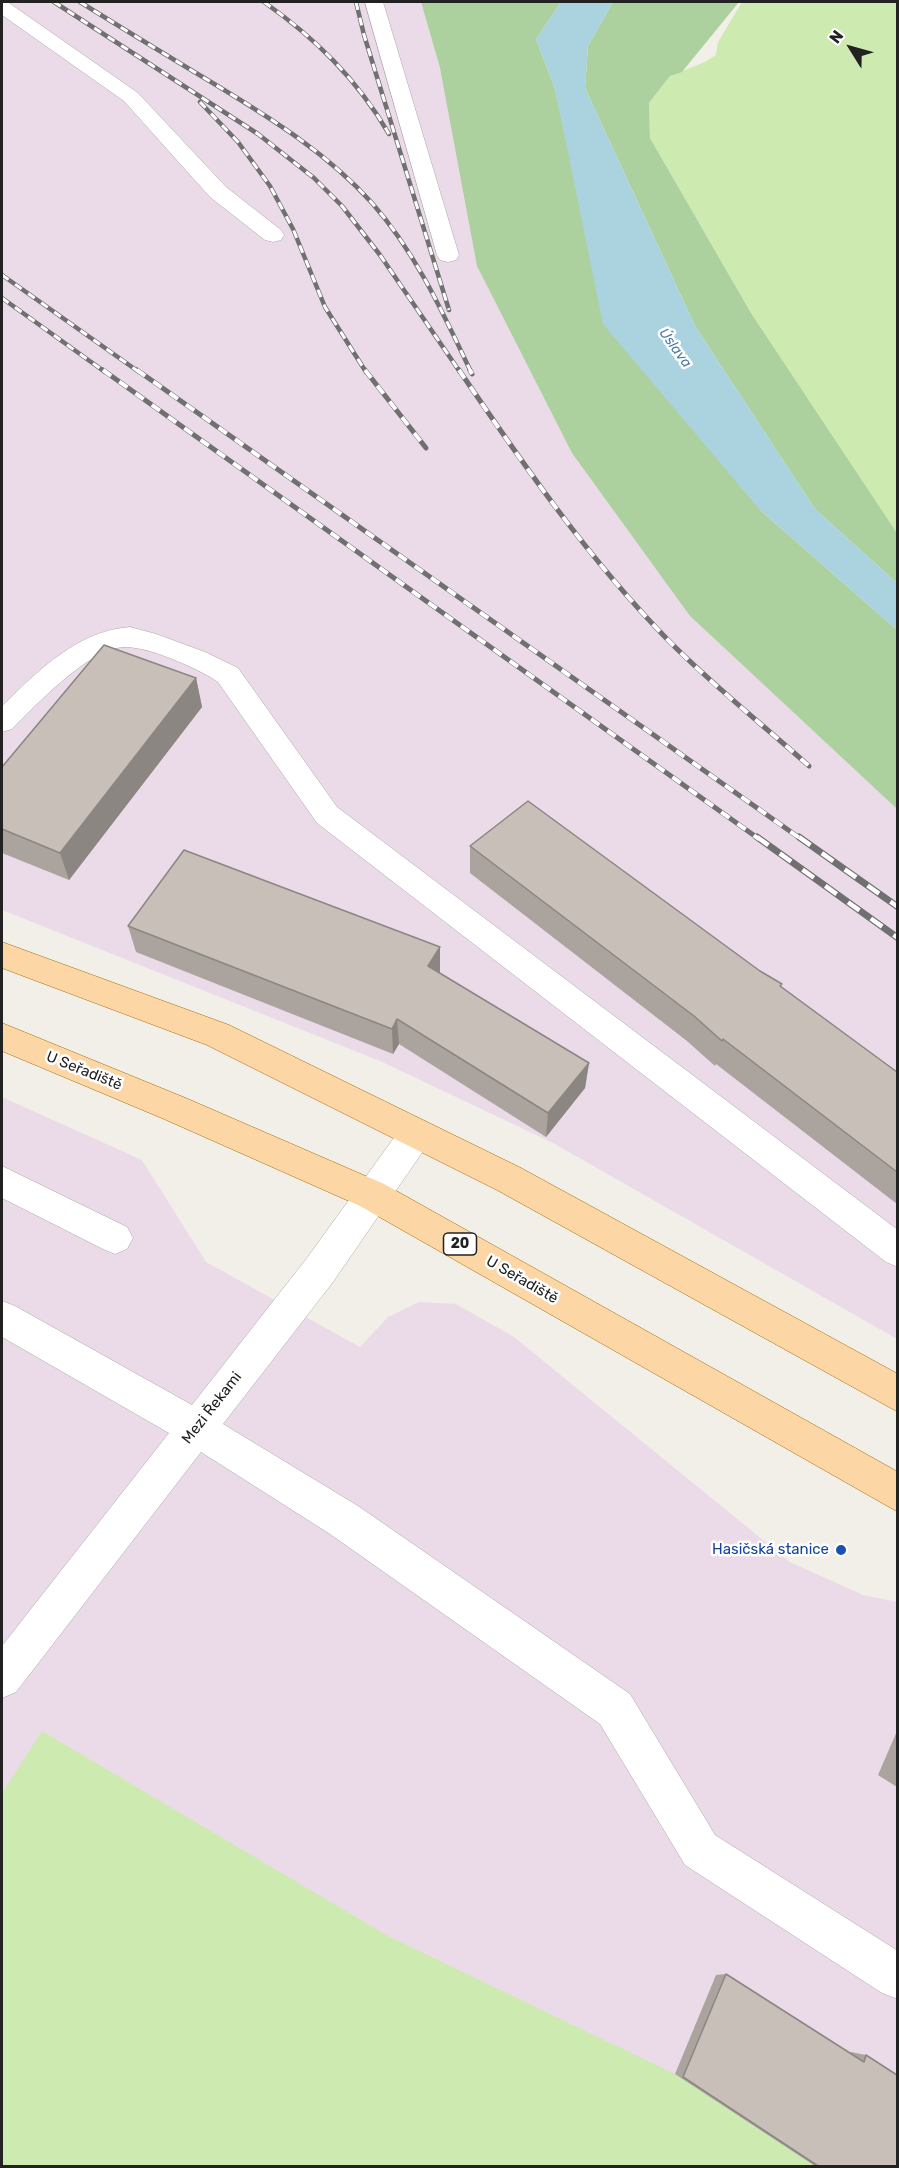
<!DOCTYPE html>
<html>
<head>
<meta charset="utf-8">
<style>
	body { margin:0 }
	#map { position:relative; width:899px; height:2168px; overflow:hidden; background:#f2efe9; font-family:Rubik,sans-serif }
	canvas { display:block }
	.frame { position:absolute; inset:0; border:3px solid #222; pointer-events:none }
	.north { position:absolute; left:821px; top:18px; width:60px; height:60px; -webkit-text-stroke:4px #fff; paint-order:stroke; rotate:307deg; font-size:16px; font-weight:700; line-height:24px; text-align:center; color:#222 }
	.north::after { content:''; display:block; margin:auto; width:21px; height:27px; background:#222; clip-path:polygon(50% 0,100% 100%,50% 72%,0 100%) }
</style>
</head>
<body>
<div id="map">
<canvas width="899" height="2168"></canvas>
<div class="frame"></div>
<div class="north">N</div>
</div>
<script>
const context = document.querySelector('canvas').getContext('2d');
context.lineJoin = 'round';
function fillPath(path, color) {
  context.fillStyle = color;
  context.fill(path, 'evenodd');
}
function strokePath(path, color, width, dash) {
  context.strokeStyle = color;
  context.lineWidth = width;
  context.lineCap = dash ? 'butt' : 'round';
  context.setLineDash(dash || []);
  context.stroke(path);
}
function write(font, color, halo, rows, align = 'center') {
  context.font = font + ' Rubik,sans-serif';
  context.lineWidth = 5;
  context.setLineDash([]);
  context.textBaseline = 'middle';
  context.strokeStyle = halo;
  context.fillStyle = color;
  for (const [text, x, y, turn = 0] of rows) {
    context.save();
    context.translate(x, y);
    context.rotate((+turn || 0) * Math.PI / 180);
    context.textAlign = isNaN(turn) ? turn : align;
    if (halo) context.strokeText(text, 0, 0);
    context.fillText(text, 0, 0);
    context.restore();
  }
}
const industrial = new Path2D(`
	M2,2h419l19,66 250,548 207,193v530l-344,-196 -173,-82 -378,-151z
	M2,1097l140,63 64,102 154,85 28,-30 31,-15 37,2 58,33 276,225 73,33 35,7 -1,564h-895z`);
const grass = new Path2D(`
	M742,2h155v531l-146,-220 -101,-175 -1,-35 21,-27 35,-14 11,-7 2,-13z
	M42,1731l346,205 287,138 140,92h-813v-373z`);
const forest = new Path2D(`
	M421,2h140l-25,37 19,50 19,87 186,334 137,120v179l-207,-193 -118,-163 -95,-187 -37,-198z
	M613,2h126l-57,70 -12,4 -21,27 1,35 101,175 146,220v50l-82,-74 -120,-183 -110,-238 3,-42z`);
const water = new Path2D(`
	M561,2h52l-25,44 -3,42 110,238 120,183 82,74v47l-137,-120 -157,-186 -48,-235 -19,-50z`);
const minor = new Path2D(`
	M2,2l7,1 129,90 88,94 55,43 3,5 -3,5 -8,2 -8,-2 -55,-43 -86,-96 -122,-86z
	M365,2h18l76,253 -3,5 -8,2 -8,-2 -3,-5z
	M130,627l26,7 49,18 33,16 99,139 561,423v37l-12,-5 -569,-439 -99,-141 -6,-4c-21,-12 -72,-36 -95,-30 -34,7 -81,57 -105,81l-10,3v-26c36,-35 75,-75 128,-79z
	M416,1119l12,5 5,10 -5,10 -95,138 -110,142 135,82 272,188 85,141 183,116v48l-16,-6 -197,-128 -85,-141 -270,-190 -129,-82 -185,240 -14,6v-52l167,-213 -167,-96v-36l13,5 177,99 115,-147 97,-134z
	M2,1166l125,61 6,11 -6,11 -12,5 -12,-5 -101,-51z`);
const major = new Path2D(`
	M2,942l227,83 292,143 377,206v38l-401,-222 -290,-145 -205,-77z
	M2,1023l186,76 196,85 514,288v40l-538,-306 -196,-87 -162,-68z`);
const railFar2 = new Path2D(`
	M54,2l204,132 56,44 28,28 38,49 80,117
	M80,2c45,28 91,56 136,83 56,34 112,69 156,118 44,50 71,110 99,169
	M264,2c51,36 93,77 125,132
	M356,2l8,33 85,275
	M200,102l38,40 32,44 23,43 32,78 41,65
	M2,275l137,97
	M2,298l103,74`);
const railFar1 = new Path2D(`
	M103,370l656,469
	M137,370l664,469
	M365,370l61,78
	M459,370c64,94 128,187 208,269 44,45 95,85 142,127
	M470,370l2,4`);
const rail = new Path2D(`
	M757,837l141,101
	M799,837l99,70`);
const wall = new Path2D(`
	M196,678l6,29 -133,173 -67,-27v-86z
	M470,846l311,140 116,86v132l-181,-140 -1,2 -28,-25 -217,-168z
	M128,926l312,47 149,90 -4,25 -39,49 -147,-93 -6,10 -257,-102z
	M897,1731v56l-19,-12z
	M726,1974l124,79 1,-1 15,3 31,111h-82l-140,-92 41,-99z`);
const shadedWall = new Path2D(`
	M196,678l6,29 -133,173 -9,-27z
	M440,947v26l-11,19 -1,-26z
	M397,1019l2,25 -6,10 -1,-25z
	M589,1063l-4,25 -39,49 2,-24z`);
const building = new Path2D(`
	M104,645l92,33 -136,175 -58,-24v-62z
	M528,801l232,170 22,13 -2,2 117,86v100l-174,-133 -1,2 -28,-25 -224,-170z
	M184,850l256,97 -12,19 161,97 -41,50 -151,-94 -5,10 -264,-103z
	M726,1974l138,88 2,-7 31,20v91h-79l-135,-89z`);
const markers = [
	[841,1550,6,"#1a4fb4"]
];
const farWaternames = [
	["Úslava",675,348,54]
];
const shields = [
	[460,1244,33]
];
const shieldNames = [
	["20",460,1244]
];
const streetNames = [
	["U Seřadiště",84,1071,22],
	["U Seřadiště",522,1280,30],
	["Mezi Řekami",212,1408,-52]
];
const transitNames = [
	["Hasičská stanice",829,1550]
];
fillPath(industrial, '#ebdbe8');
fillPath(grass, '#cdebb0');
fillPath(forest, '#add19e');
fillPath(water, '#aad3df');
strokePath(minor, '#a9a9a9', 1);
strokePath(major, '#a06b00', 1);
fillPath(minor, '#fff');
fillPath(major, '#fcd6a4');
strokePath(railFar2, '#707070', 4.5);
strokePath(railFar1, '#707070', 5);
strokePath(rail, '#707070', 7);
strokePath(railFar2, '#fff', 3, [8]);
strokePath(railFar1, '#fff', 4, [10]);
strokePath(rail, '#fff', 4.5, [14]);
fillPath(wall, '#aba49e');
fillPath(shadedWall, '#8b8681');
fillPath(building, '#c7bfb8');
strokePath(building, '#8b8681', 1.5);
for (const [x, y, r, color] of markers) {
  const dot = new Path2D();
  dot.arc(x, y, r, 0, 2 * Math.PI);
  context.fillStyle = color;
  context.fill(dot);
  strokePath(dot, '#fff', 2);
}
write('italic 14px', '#4a7aab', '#fff', farWaternames);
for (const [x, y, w] of shields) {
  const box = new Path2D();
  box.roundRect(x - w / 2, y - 11, w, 22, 4.5);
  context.fillStyle = '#fff';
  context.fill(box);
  strokePath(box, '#222', 1.5);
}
write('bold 14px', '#222', null, shieldNames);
write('15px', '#222', '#fff', streetNames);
write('15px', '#164399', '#fff', transitNames, 'right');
</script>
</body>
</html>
